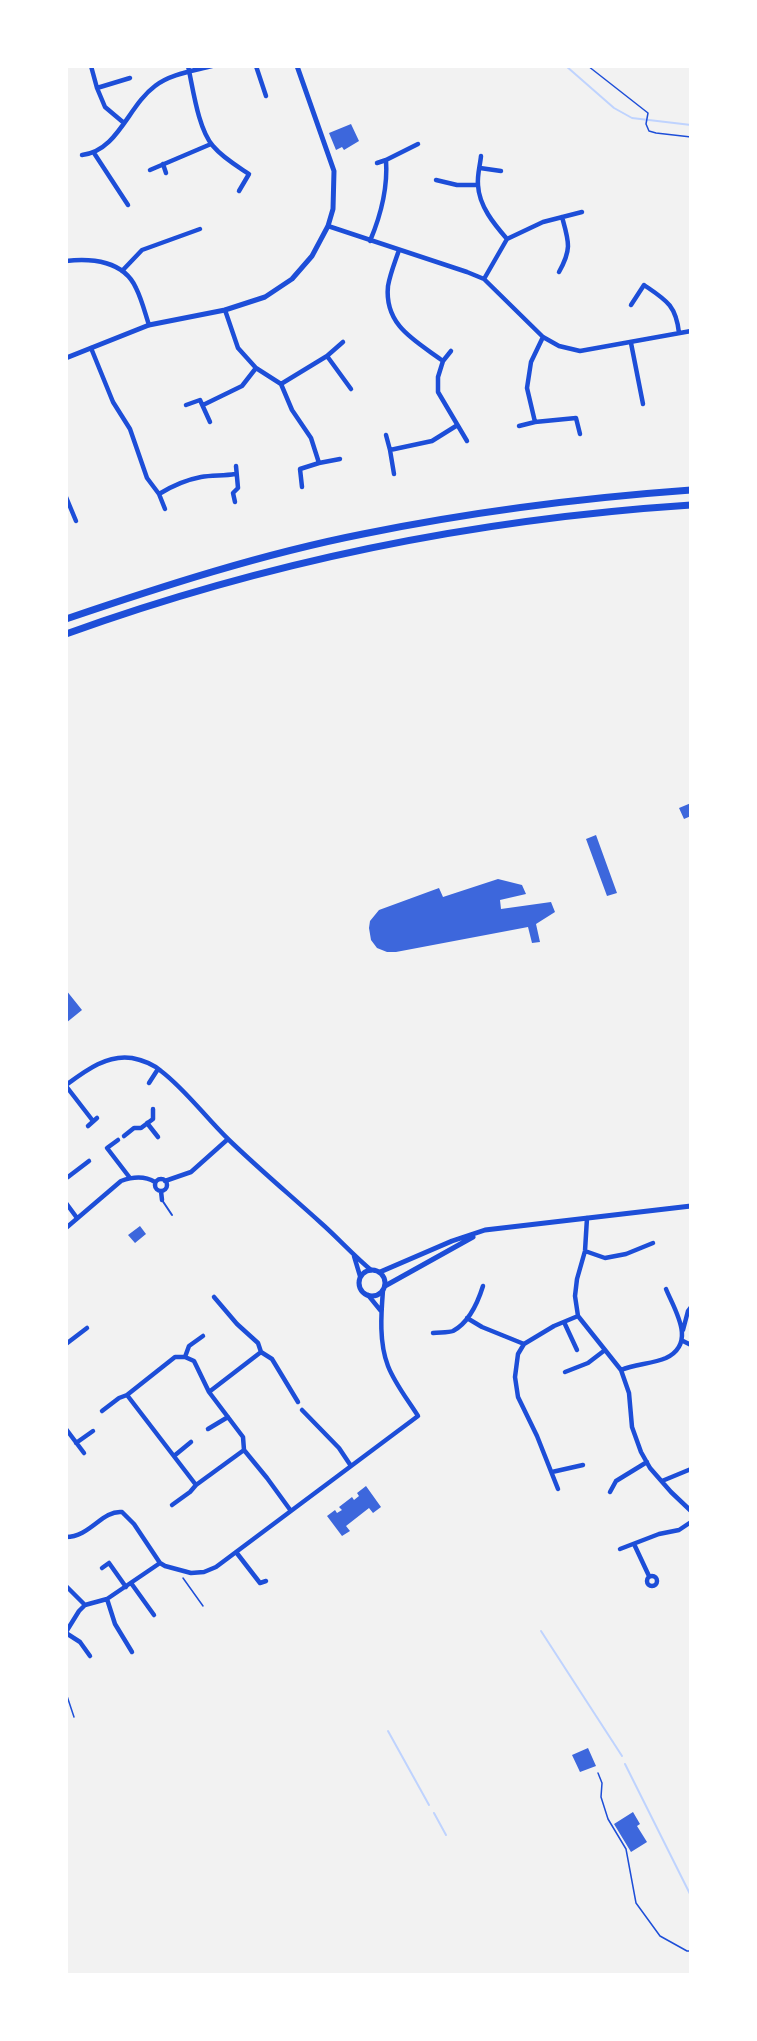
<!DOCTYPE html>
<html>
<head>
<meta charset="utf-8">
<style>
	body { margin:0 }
	#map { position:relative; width:757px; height:2041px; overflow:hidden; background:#f2f2f2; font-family:"Nunito Sans",sans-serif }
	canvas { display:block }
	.frame { position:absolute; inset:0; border:68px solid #fff; pointer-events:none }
</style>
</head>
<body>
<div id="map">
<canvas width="757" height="2041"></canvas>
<div class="frame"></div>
</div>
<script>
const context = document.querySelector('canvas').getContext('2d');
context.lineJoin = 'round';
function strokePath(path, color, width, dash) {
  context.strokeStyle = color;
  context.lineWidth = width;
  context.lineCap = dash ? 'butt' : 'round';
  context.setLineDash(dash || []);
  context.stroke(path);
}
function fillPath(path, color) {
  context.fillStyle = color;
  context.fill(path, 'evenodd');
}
const stream = new Path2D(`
	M566,66l48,42 18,10 59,7
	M541,1631l81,125
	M388,1731l41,74
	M625,1764l66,132
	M434,1813l12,22`);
const building = new Path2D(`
	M351,124l8,17 -15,9 -2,-3 -6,3 -7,-17z
	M691,803v13l-7,3 -5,-11z
	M596,835l21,58 -10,3 -21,-57z
	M498,879l24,6 4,9 -26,6 1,9 50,-7 4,10 -19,12 4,18 -8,1 -4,-16 -132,25h-9l-10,-4 -6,-8 -2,-12 1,-7 9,-11 60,-22 4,9z
	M66,990l16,20 -16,13z
	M140,1226l6,8 -11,9 -7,-8z
	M366,1486l15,21 -8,6 -4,-5 -23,18 4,5 -8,5 -15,-20 8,-6 2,3 5,-3 -3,-3 13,-10 2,3 5,-4 -2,-3z
	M588,1748l8,18 -16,6 -8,-17z
	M633,1812l7,12 -3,2 10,16 -16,10 -17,-28z`);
const path = new Path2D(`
	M588,66l60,47 -2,11 3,7 7,2 35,4
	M183,1578l20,28
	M67,1696l7,21
	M598,1773l4,10 -1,14 7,22 18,30 10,54 24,33 27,15h4`);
const service = new Path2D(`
	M162,1200l10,15`);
const minor = new Path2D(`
	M91,66l6,22 8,19 19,16
	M188,66c5,22 10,63 25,80 10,12 24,20 36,28l-10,17
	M256,66l10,30
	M97,88l33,-10
	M94,153l34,52
	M82,155c36,-4 46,-49 73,-69 15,-12 38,-15 57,-20
	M481,156c-1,10 -4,20 -3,29 1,21 16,39 29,54
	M377,163l9,-3
	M163,164l3,9
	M480,168l21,3
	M150,170l61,-26
	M436,180l21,5h21
	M328,226l139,46 17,7 59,58 16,9 21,5 111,-20
	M370,241c11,-26 18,-52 16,-81l32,-16
	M399,250c-4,12 -9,24 -11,36 -4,40 28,55 55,75l8,-10
	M66,261c26,-3 58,0 70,27 6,12 9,25 13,37
	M122,271l20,-21 58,-21
	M559,272c13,-23 10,-30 3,-55
	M484,279l23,-40 36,-17 39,-10
	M631,305l13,-20c22,15 32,20 35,48
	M225,310l13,38 18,20 25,16 11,26 19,28 8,25
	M631,343l12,61
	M91,348l22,54 17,27 17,49 12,16 6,15
	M327,356l24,33
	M443,361l-5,16v15l29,49
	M281,384l46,-28 16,-14
	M186,405l14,-5 10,22
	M203,405l39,-19 14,-18
	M535,422l-8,-34 4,-26 12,-25
	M519,426l16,-4 41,-4 4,16
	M386,435l4,15 42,-9 24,-15
	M390,450l4,24
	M302,487l-2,-18 19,-6 21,-4
	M159,494c13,-8 26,-14 42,-17 11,-2 23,-1 34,-3
	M66,497l10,24
	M235,502l-2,-9 5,-5 -2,-22
	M149,1083l9,-14
	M66,1085c19,-14 41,-31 66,-27 10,2 21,6 29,13 25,19 45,47 68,69 29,28 61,55 92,83 17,15 32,32 50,47
	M66,1086l27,35
	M147,1123l11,14
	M88,1126l9,-8
	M124,1136l10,-8h7l12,-9v-10
	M118,1140l-11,8 23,30
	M68,1177l21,-16
	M155 1185a6 6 0 1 1 12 0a6 6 0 1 1-12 0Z
	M165,1181l26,-9 37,-33
	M161,1191l1,9
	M66,1203l11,15
	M587,1218l-2,33 -8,28 -2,17 3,20 43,54 8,23 3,34 9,25 9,16 21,24 20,19
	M66,1228l55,-47c11,-4 24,-5 34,1
	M585,1251l20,7 21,-4 27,-11
	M354,1256l6,20
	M368,1295l13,16
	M214,1297l23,27 21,19 3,9 11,7 26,43
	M467,1318l15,9 42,17
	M564,1322l13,28
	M683,1330l5,-19 3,-4
	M433,1333c6,-1 15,0 20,-2 17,-9 25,-29 30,-45
	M683,1341l8,4
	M66,1344l21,-16
	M185,1357l4,-11 14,-10
	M621,1370c14,-6 31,-6 45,-12 31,-15 9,-47 0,-69
	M565,1372l23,-9 17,-13
	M209,1392l52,-40
	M302,1410l37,38 12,18
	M102,1411l17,-13 8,-3
	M66,1429l18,24
	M208,1429l20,-12
	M76,1443l17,-12
	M244,1450l-48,35 -69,-90 48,-38h10l9,4 15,31 34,45 1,13 23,28 24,33
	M174,1456l17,-14
	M552,1472l31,-7
	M662,1481l29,-12
	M558,1489l-21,-53 -19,-39 -3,-20 3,-23 6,-10 30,-18 24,-10
	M610,1492l6,-11 31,-19
	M172,1505l18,-13 6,-7
	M66,1537c24,0 36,-27 56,-25l12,12 26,39 5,3 26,7 13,-1 12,-5 202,-151c-10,-16 -23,-32 -30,-50 -9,-23 -7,-51 -5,-76
	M634,1544l15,32
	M620,1549l39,-15 20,-4 12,-8
	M236,1552l24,31 6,-2
	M102,1568l7,-5 17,24
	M647 1581a5 5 0 1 1 10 0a5 5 0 1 1-10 0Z
	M131,1583l23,32
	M66,1586l19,19
	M107,1599l8,25 17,28
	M66,1632l13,-21 6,-6 22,-6 53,-36
	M66,1633l14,9 10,14`);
const tertiary = new Path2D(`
	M66,358l83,-33 76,-15 40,-13 27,-18 20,-23 16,-30 5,-17 1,-38 -37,-105
	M359 1283a13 13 0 1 1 26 0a13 13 0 1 1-26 0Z
	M380,1272l72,-31 33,-11 206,-24
	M385,1286l88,-49`);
const primary = new Path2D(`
	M66,619c97,-33 196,-65 297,-85 108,-22 217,-36 328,-44
	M66,634c202,-73 411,-115 625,-129`);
strokePath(stream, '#bfd3fe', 2);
fillPath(building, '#3d67dc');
strokePath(path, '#1d4ed8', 1.5);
strokePath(service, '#1d4ed8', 2);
strokePath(minor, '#1d4ed8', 4.5);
strokePath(tertiary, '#1d4ed8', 5);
strokePath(primary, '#1d4ed8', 7);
</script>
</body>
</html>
